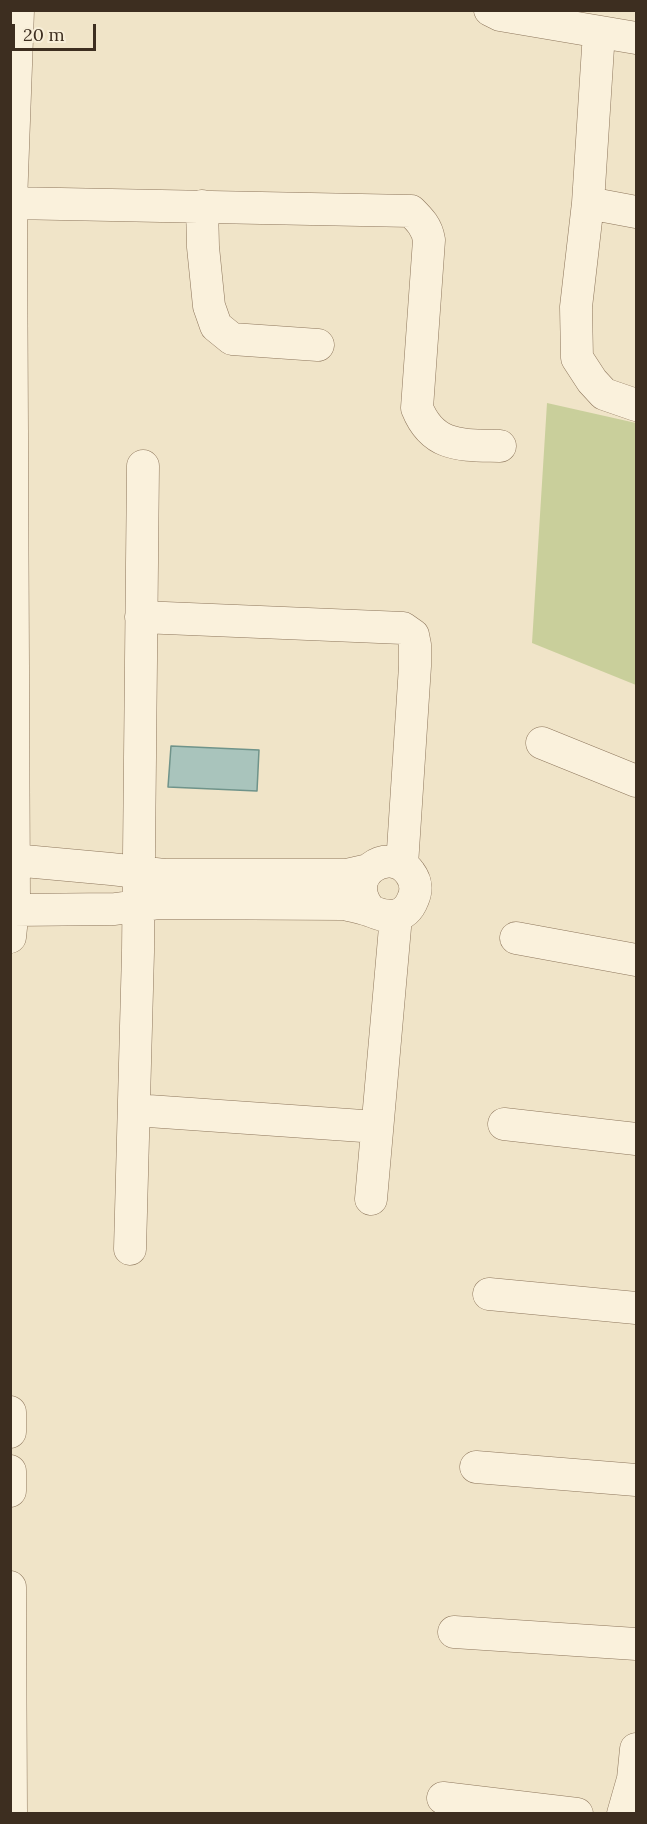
<!DOCTYPE html>
<html>
<head>
<meta charset="utf-8">
<style>
	body { margin:0 }
	#map { position:relative; width:647px; height:1824px; overflow:hidden; background:#f0e4c8; font-family:Lora,serif }
	canvas { display:block }
	.frame { position:absolute; inset:0; border:12px solid #3d2e20; pointer-events:none }
	.scale { position:absolute; left:12px; top:24px; width:84px; height:27px; box-sizing:border-box; border:3px solid #3d2e20; border-top:0; padding-left:8px; font-size:18px; line-height:21px; white-space:nowrap; color:#3d2e20; -webkit-text-stroke:4px #f7eed8; paint-order:stroke }
</style>
</head>
<body>
<div id="map">
<canvas width="647" height="1824"></canvas>
<div class="frame"></div>
<div class="scale">20 m</div>
</div>
<script>
const context = document.querySelector('canvas').getContext('2d');
context.lineJoin = 'round';
function fillPath(path, color) {
  context.fillStyle = color;
  context.fill(path, 'evenodd');
}
function strokePath(path, color, width, dash) {
  context.strokeStyle = color;
  context.lineWidth = width;
  context.lineCap = dash ? 'butt' : 'round';
  context.setLineDash(dash || []);
  context.stroke(path);
}
const green = new Path2D(`
	M547,403l89,20v262l-104,-42z`);
const water = new Path2D(`
	M171,746l88,4 -2,41 -89,-4z`);
const minor = new Path2D(`
	M490,10l10,5 136,23
	M599,32l-11,171 -12,104 1,51 15,23 12,13 32,11
	M11,203l400,8c9,9 16,16 18,29l-12,168c16,40 45,37 83,38
	M588,203l48,9
	M202,206l1,41 6,59 7,20 16,13 86,6
	M141,617l262,11 10,7 2,10v21l-13,199
	M542,743l94,38
	M13,860l98,9 53,6h182l22,-5
	M13,910l102,-1 45,-6 184,1c9,2 19,4 27,7 16,7 34,9 42,-12 4,-9 3,-18 -3,-26 -20,-29 -69,2 -40,37
	M10,937l4,-39 -3,-695 7,-193
	M516,938l120,22
	M134,1110l243,17
	M504,1124l132,15
	M371,1199l25,-283
	M130,1249l8,-297 5,-486
	M489,1294l147,14
	M10,1412v20
	M476,1467l160,13
	M10,1471v20
	M10,1587l1,227
	M454,1632l182,12
	M443,1798l134,16
	M623,1814l10,-35 3,-30`);
fillPath(green, '#c9cf9b');
fillPath(water, '#a9c4bc');
strokePath(water, '#6f938a', 1.5);
strokePath(minor, '#8d765c', 33);
strokePath(minor, '#faf1dc', 32);
</script>
</body>
</html>
